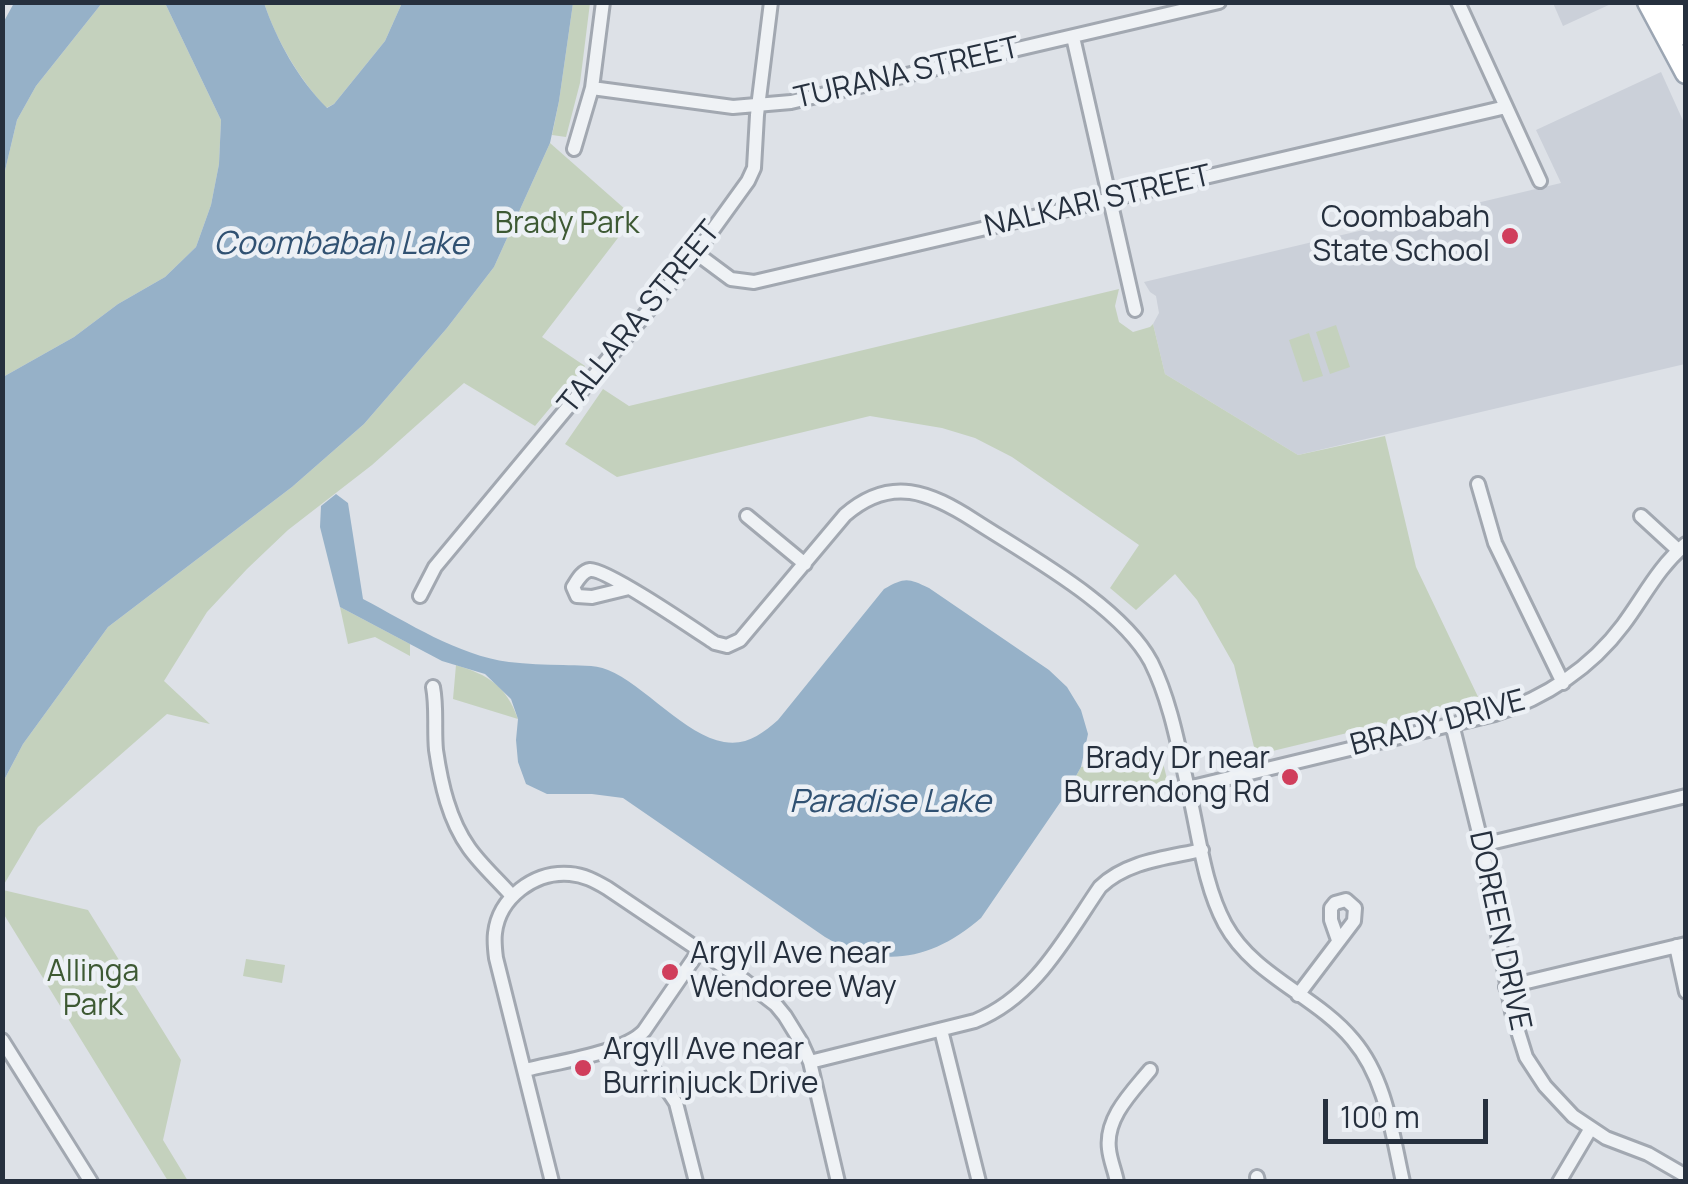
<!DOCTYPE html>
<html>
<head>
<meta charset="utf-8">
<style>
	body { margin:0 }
	#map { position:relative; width:1688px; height:1184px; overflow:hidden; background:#dde1e7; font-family:Manrope,sans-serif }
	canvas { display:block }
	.frame { position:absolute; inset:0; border:5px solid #26303e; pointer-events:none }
	.scale { position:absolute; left:1323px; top:1099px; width:165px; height:45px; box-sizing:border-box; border:5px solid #26303e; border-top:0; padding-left:12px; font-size:30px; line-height:35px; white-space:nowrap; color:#26303e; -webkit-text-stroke:8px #ecf0f5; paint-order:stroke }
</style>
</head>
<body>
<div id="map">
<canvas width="1688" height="1184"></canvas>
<div class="frame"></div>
<div class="scale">100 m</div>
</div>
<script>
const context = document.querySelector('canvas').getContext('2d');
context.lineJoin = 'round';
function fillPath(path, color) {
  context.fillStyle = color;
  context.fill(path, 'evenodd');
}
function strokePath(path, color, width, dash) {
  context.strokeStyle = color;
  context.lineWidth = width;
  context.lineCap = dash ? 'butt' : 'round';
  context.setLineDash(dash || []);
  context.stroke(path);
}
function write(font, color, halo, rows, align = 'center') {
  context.font = font + ' Manrope,sans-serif';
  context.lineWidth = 9;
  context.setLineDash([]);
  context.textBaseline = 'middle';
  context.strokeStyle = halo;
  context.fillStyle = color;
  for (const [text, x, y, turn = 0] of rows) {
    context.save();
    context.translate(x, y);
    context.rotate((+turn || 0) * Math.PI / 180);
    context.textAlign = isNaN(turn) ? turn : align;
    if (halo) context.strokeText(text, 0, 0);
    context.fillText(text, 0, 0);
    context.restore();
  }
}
const built = new Path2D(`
	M1553,3h60l-50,23z
	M1661,72l24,53v239l-387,91 -133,-81 -12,-50 6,-11 -3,-17 -6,-4 -6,-10 417,-99 -25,-53z`);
const green = new Path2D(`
	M102,3h63l56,117 -2,44 -8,41 -15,42 -31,30 -47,27 -44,33 -71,40v-198l14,-59 19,-34z
	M264,3h138l-17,38 -51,63 -8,4c-27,-30 -49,-66 -62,-105z
	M573,3h17l-10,80 -14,54 -14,-2 7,-34z
	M550,143l84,74 -92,120 43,29 -50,60 -71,-43 -92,82 -84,65 -41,39 -40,43 -43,69 46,43 -43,-10 -129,113 -35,59v-104l20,-38 85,-117 184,-140 72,-63 83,-96 47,-61z
	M1119,289l-4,17 4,16 14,10 17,-5 3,-3 12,50 133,81 87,-19 31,131 64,134 -224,54 -22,-90 -37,-65 -22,-26 -39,36 -26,-22 29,-43 -127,-88 -37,-19 -33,-10 -72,-12 -253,61 -52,-33 38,-55 26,17z
	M1336,325l14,42 -20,7 -14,-42z
	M1309,333l14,43 -20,6 -14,-42z
	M340,607l70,37v12l-35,-19 -27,7z
	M456,665c32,10 50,20 62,54l-65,-20z
	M1161,755l8,32 -71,10 -32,-3 15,-27z
	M3,890l85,20 93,150 -18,80 25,41h-20l-165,-268z
	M246,959l39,6 -3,18 -39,-7z`);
const water = new Path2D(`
	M14,3h88l-66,83 -19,34 -14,59v-156z
	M165,3h99c13,38 34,76 63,105l7,-4 51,-63 17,-38h171l-14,98 -9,42 -56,124 -47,61 -83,96 -72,63 -184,140 -85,117 -20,38v-405l71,-40 44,-33 47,-27 31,-30 15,-42 8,-41 2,-44z
	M336,494l12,9 15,96c46,24 94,56 146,63 18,2 36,3 54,3 15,1 30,-1 45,5 35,14 78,66 116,72 22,4 38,-8 54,-22l106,-131c21,-12 24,-11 45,-1l120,82 18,17 14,23 7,24 -7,33 -15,27 -85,124c-48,42 -100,52 -156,19l-202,-139 -31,-4h-45l-21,-10 -8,-22 -2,-22 2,-21 -7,-20 -26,-25 -43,-13 -102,-54 -20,-80 1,-21z`);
const minor = new Path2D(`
	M1458,2l82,179
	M1073,37l62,273
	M592,88l141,19 58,-5 428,-100
	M574,149l18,-61 11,-86
	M696,253l35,26 23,3 752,-175
	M1478,484l17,59 68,140
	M747,516l58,48
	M1641,516l37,34
	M629,588l-37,9 -15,-1 -4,-9c4,-6 9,-16 17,-17 15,-2 107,61 125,73l12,3 13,-6 105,-125c46,-40 85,-23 130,6 54,35 146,85 176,141 20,40 28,88 38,131 10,42 15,92 36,131 29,53 91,71 128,116 33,39 39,93 50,142
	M420,596l15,-29 261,-314 52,-72 6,-13 3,-53 14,-113
	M433,687c4,21 1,42 3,63 5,34 13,70 33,98 12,17 29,32 43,48
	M1452,724l30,121 30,167 14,45 19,29 28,30 33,22 42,16 38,22
	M1188,788l307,-74c50,-16 96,-46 128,-89 21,-28 35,-58 63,-81
	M1482,845l204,-49
	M1676,946l10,46
	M1506,987l180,-43
	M1298,995l56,-74 1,-13 -9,-8 -11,3 -4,5v12l7,20
	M941,1030l38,152
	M2,1040l89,142
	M634,1040l42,63 20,79
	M810,1062l165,-41c60,-24 90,-83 125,-134 27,-26 67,-29 102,-37
	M525,1070c31,-8 99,-17 119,-39l55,-80
	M1257,1177l1,5
	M552,1182l-56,-224c-1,-8 -2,-17 -1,-25 4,-35 39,-62 75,-59 14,1 25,7 37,14l138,93 31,24 9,11 16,26 9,20 28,120
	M1117,1182c-2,-11 -7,-22 -8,-33 -4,-31 23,-57 41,-79
	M1559,1182l32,-54`);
const primary = new Path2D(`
	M1648,2l38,71
	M1670,2l16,33`);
const markers = [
	[1510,236,10,"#d03e5c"],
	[1290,777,10,"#d03e5c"],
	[670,972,10,"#d03e5c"],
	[583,1068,10,"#d03e5c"]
];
const streetNames = [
	["TURANA STREET",907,74,-13],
	["NALKARI STREET",1098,202,-13],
	["TALLARA STREET",640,318,-51],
	["BRADY DRIVE",1438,724,-15],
	["DOREEN DRIVE",1499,931,78]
];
const poiNames = [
	["Coombabah",1490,219],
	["State School",1490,253],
	["Brady Dr near",1270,760],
	["Burrendong Rd",1270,794],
	["Argyll Ave near",690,955,"left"],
	["Wendoree Way",690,989,"left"],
	["Argyll Ave near",603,1051,"left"],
	["Burrinjuck Drive",603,1085,"left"]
];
const parkNames = [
	["Brady Park",567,225],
	["Allinga",93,973],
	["Park",93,1007]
];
const waterNames = [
	["Coombabah Lake",341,245],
	["Paradise Lake",890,803]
];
fillPath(built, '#cbd0d9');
fillPath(green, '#c4d1bd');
fillPath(water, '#96b1c8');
strokePath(minor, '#a2a8b1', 18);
strokePath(primary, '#9ca6b3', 25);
strokePath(minor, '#eff2f5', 12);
strokePath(primary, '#fff', 20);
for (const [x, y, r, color] of markers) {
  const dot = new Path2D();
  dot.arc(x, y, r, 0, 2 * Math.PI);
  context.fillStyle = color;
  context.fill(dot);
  strokePath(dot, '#ecf0f5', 4);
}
write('30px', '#26303e', '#ecf0f5', streetNames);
write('30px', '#26303e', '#ecf0f5', poiNames, 'right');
write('30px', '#3d5933', '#ecf0f5', parkNames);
write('italic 32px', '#305172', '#ecf0f5', waterNames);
</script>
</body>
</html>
